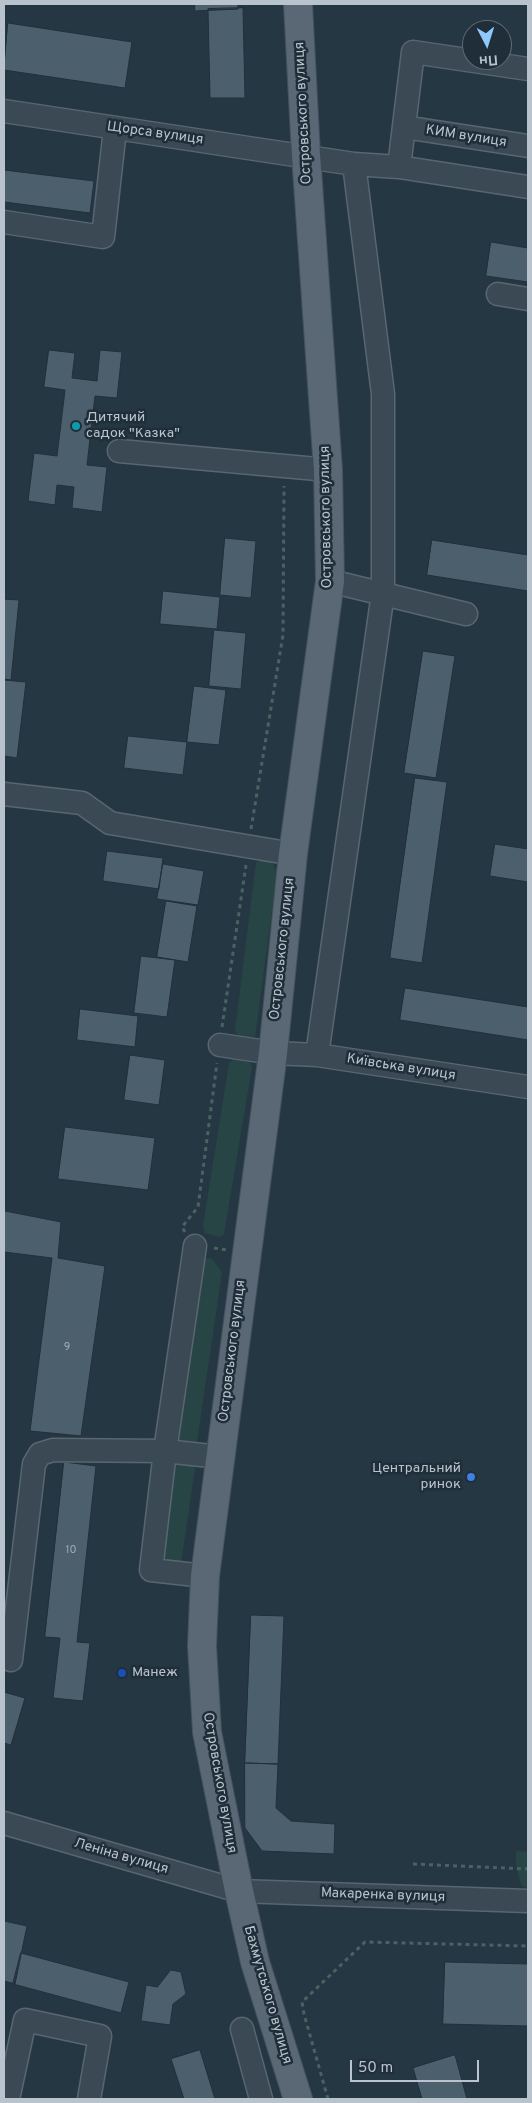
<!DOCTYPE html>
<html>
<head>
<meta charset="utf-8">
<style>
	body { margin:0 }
	#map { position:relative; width:532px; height:2103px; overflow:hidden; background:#263744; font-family:Overpass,sans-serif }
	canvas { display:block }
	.frame { position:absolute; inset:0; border:5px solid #b8c3cd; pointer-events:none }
	.north { position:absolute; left:462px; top:20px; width:50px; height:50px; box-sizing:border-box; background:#1f2e39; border:1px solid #5c6a74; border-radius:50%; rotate:175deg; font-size:14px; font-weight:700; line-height:20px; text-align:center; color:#b8c3cd }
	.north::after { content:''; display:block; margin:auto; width:18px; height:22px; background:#8ec8fd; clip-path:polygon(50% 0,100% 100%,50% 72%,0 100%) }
	.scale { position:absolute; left:350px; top:2060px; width:129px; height:22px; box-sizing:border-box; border:2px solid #b8c3cd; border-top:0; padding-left:6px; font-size:15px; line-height:18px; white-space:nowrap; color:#b8c3cd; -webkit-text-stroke:4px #1f2e39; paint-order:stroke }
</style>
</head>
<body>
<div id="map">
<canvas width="532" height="2103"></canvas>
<div class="frame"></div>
<div class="north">Пн</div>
<div class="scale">50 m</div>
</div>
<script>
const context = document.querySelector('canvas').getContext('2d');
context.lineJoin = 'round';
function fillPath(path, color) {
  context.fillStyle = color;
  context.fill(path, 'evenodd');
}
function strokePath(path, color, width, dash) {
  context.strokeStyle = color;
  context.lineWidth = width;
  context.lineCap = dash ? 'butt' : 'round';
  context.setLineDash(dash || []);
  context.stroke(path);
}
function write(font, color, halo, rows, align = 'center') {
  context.font = font + ' Overpass,sans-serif';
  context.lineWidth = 5;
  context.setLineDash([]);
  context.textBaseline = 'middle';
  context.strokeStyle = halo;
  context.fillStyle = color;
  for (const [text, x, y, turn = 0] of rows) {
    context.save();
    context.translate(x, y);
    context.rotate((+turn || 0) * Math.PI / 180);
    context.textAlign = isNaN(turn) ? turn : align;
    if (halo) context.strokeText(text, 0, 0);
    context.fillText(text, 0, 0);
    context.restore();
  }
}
const green = new Path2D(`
	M265,858l8,6 4,9 -22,164h-16l-4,-6 21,-168z
	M234,1059l15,3 3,5 -28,167 -5,3 -14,-4 -2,-7 26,-163z
	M211,1258l11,14 -26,176 -19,-3 27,-186z
	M175,1458l21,3 -15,102 -20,-3z
	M516,1851l12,1v37l-7,-4 -5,-20z`);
const building = new Path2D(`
	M195,4h43v5l-43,2z
	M243,8l2,90h-35l-2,-89z
	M8,23l124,19 -7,46 -121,-18z
	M4,170l90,11 -4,32 -86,-11z
	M491,242l37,6v34l-42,-6z
	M49,350l26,3 -3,25 25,3 3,-31 22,2 -5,46 -22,-2 -8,69 20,2 -5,45 -30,-4 2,-21 -17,-2 -2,20 -27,-4 6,-48 23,3 8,-66 -21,-3z
	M225,538l31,3 -5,57 -31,-3z
	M432,540l96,15v36l-101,-16z
	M163,591l57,6 -3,32 -57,-5z
	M4,599l15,1 -8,80 -7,-1z
	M214,630l32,3 -5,56 -32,-3z
	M423,651l32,5 -19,122 -32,-5z
	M4,680l22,2 -9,76 -13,-2z
	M194,686l32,4 -7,55 -32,-3z
	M128,736l59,6 -4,33 -59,-7z
	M415,778l32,4 -25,181 -32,-5z
	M495,844l33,5v33l-38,-6z
	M107,851l56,7 -4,31 -56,-8z
	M163,864l41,7 -6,34 -41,-6z
	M166,901l31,5 -9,56 -31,-5z
	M141,956l34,4 -8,57 -33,-4z
	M405,988l123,19v33l-128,-20z
	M80,1009l58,7 -3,31 -58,-7z
	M130,1055l35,5 -6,45 -35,-5z
	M65,1127l90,11 -7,52 -90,-11z
	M5,1211l56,11 -3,36 47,8 -24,170 -51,-5 22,-173 -48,-6z
	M64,1462l32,4 -19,176 13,1 -7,58 -30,-3 7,-60 -15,-1z
	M251,1615l33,1 -6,148 -33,-1z
	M4,1692l21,6 -14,47 -7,-2z
	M245,1763l33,1 -2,44 15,13 44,3 -1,30 -72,-3 -17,-23z
	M4,1921l23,5 -12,58 -11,-3z
	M21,1953l108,29 -8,31 -108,-29z
	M445,1962l83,2v62l-85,-2z
	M171,1970l10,2 5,22 -13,10 -3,21 -29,-4 5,-36 11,2z
	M200,2050l15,49h-31l-13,-40z
	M455,2055l12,44h-45l-9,-31z`);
const path = new Path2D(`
	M251,829l32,-194 1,-149
	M222,1027l24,-162
	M185,1232l-3,-5 16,-20 19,-144
	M214,1248l13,2
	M413,1864l115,5
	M328,2099l-24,-85 -2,-12 63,-60 163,4`);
const minor = new Path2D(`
	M4,111l350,53 45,3 14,-115 115,17
	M404,127l124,19
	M399,167l129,20
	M4,222l99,15 12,-108
	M498,294l30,5
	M119,451l209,19
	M330,581l136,33
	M4,794l78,9 28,20 183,31
	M220,1045l53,8 44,2 211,32
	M317,1055l66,-462v-199l-29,-230
	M195,1246l-30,205 -14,119 54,6
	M11,1660l23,-196 6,-10 13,-4 112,1 55,6
	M4,1823l235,68 289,10
	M242,2029l19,70
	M8,2099l17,-79 75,16 -11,63`);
const major = new Path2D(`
	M298,2099l-43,-137 -16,-71 -32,-159 -5,-86 3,-70 68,-523 20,-199 37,-273 -2,-111 -22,-315 -8,-151`);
const markers = [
	[76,426,5,"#0f9aa8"],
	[471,1477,5,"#3f7fe0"],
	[122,1673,5,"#1a4fb4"]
];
const numberNames = [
	["9",67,1348],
	["10",71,1551]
];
const streetNames = [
	["Островського вулиця",304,113,-93],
	["Щорса вулиця",155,134,8],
	["КИМ вулиця",466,137,9],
	["Островського вулиця",327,517,-91],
	["Островського вулиця",283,949,-84],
	["Київська вулиця",401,1068,9],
	["Островського вулиця",233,1351,-83],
	["Островського вулиця",219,1783,80],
	["Леніна вулиця",121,1857,16],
	["Макаренка вулиця",383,1896,2],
	["Бахмутського вулиця",267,1995,74]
];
const poiNames = [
	["Дитячий",86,418],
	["садок \"Казка\"",86,434],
	["Центральний",461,1469,"right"],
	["ринок",461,1485,"right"],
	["Манеж",132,1673]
];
fillPath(green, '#284545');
fillPath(building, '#4c5f6d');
strokePath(building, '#21303b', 1);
strokePath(minor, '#596671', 25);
strokePath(major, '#44525d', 30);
strokePath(path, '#486362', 3, [4, 4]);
strokePath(minor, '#3b4954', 22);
strokePath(major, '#596874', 28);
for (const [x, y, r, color] of markers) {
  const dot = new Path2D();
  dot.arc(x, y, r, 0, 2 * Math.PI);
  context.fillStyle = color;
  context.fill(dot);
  strokePath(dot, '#1f2e39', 2);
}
write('11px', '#9daab5', null, numberNames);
write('14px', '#b8c3cd', '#1f2e39', streetNames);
write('14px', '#b8c3cd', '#1f2e39', poiNames, 'left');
</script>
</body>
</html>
